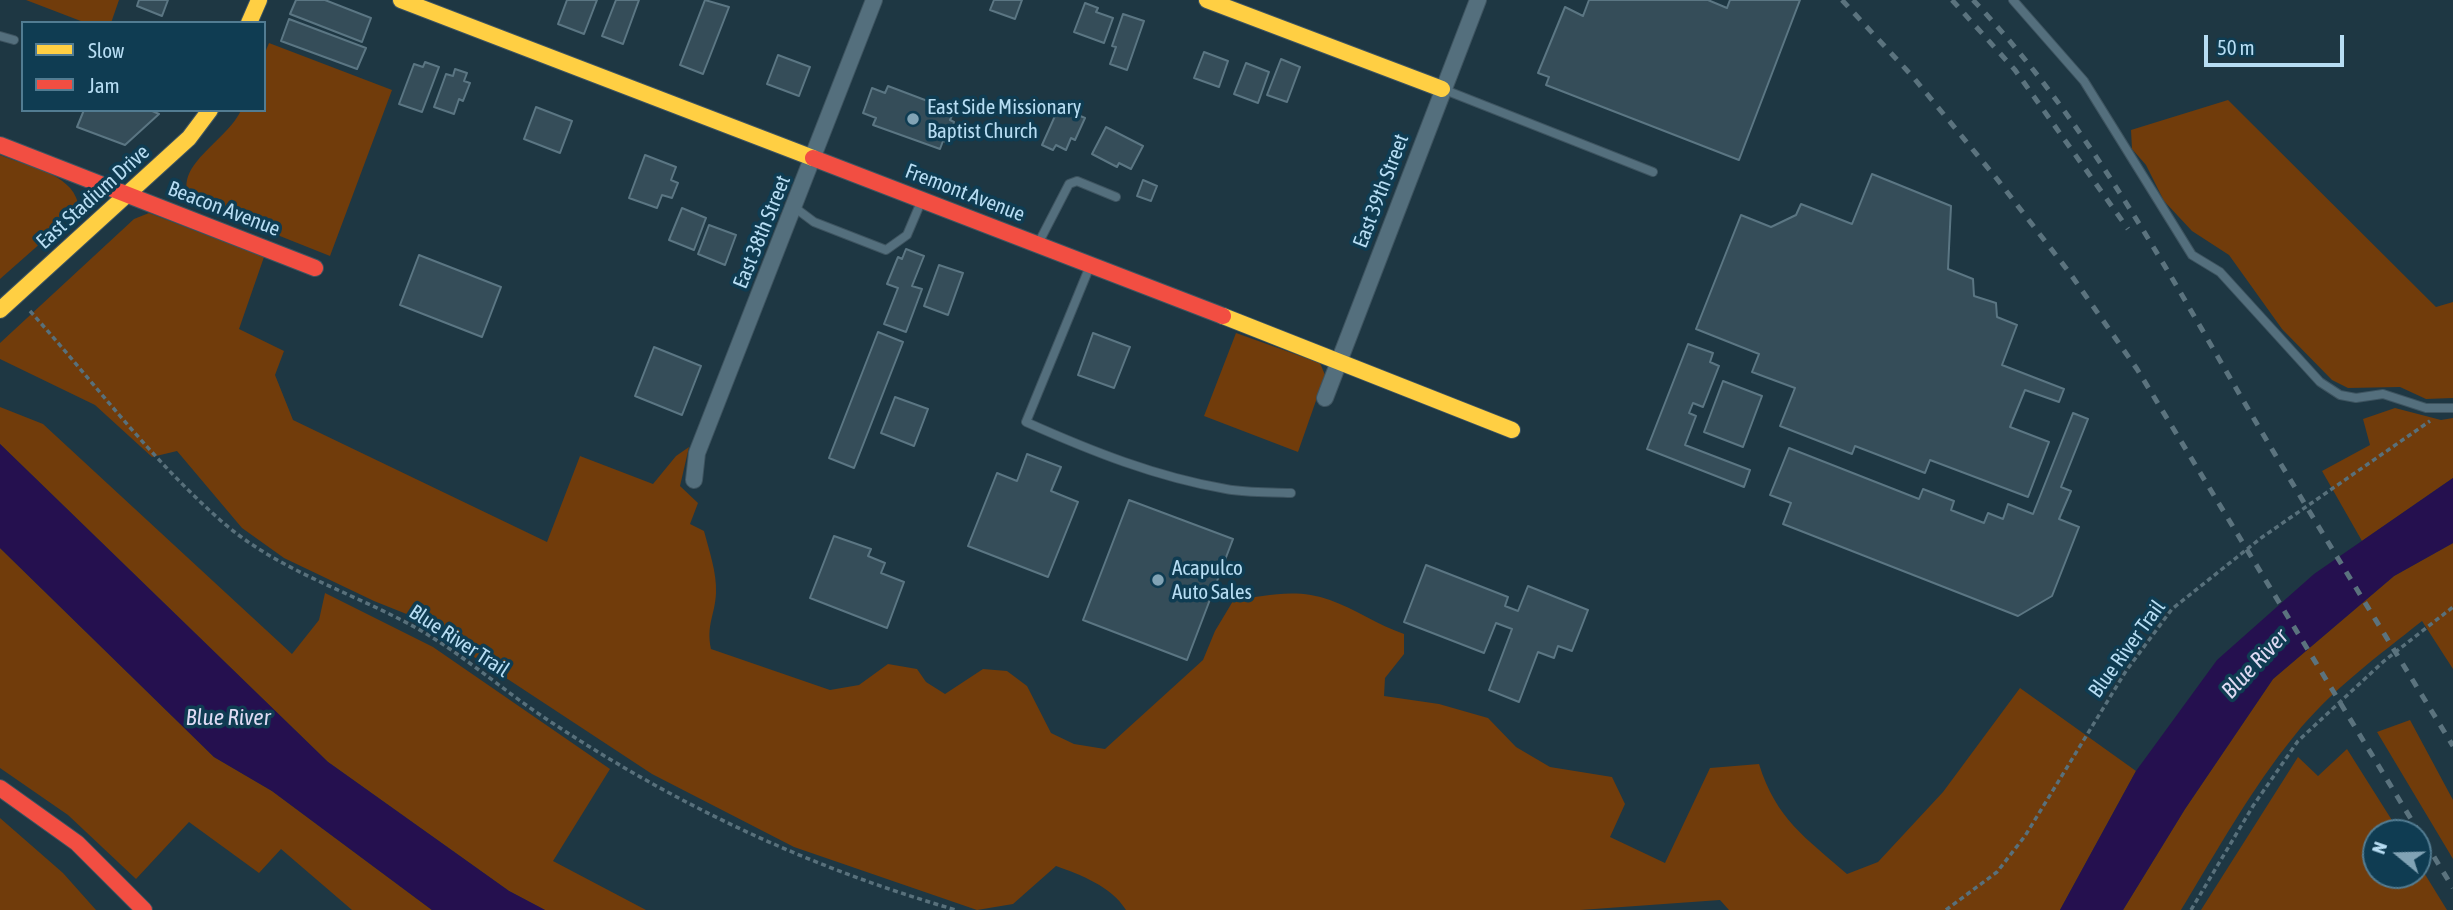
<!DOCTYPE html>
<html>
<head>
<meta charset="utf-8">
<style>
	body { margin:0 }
	#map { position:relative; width:2453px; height:910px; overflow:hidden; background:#1e3743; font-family:"Asap Condensed",sans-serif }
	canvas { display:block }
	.legend { position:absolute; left:21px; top:21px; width:245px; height:91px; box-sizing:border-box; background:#0f3c52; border:2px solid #527c92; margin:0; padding:9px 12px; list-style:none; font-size:21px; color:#b7ddf3 }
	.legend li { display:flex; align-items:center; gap:14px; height:35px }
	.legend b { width:35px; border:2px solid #527c92 }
	.north { position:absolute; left:2362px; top:819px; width:70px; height:70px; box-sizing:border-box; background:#0f3c52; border:2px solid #527c92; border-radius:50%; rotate:289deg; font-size:19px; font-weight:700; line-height:28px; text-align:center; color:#b7ddf3 }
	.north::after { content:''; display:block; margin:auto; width:24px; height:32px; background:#81a3b5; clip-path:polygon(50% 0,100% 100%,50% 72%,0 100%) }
	.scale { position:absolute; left:2204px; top:35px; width:140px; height:32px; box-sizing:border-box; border:4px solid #b7ddf3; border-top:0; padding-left:9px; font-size:21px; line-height:24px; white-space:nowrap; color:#b7ddf3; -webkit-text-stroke:5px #0f3c52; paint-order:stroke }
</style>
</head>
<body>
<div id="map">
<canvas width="2453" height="910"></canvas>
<ul class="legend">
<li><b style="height:9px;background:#ffcf43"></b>Slow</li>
<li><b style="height:9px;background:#f24e42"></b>Jam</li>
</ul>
<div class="north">N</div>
<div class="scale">50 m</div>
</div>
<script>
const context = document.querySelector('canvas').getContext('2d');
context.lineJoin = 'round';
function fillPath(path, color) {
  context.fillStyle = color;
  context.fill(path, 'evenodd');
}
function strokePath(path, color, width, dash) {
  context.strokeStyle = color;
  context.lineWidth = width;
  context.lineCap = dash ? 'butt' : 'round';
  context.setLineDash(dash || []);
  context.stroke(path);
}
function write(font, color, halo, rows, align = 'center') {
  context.font = font + ' "Asap Condensed",sans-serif';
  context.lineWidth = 7;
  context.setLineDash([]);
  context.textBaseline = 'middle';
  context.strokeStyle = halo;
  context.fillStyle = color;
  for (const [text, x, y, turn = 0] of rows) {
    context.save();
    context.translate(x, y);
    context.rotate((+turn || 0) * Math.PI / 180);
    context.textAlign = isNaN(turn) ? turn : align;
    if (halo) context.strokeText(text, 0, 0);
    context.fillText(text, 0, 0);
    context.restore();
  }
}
const green = new Path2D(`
	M26,0h93l-8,23h-25z
	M269,43l123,47 -62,166 -138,-55c-23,-34 36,-60 49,-91h23v-55z
	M2228,100l208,207 17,-5v96l-27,1 -26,-12 -52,1 -16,-8 -50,-51 -53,-74 -37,-24 -28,-30 -18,-36 -14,-16 -1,-19z
	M0,155c26,11 71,18 78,48l-10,16 -68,60z
	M149,213l115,44 -25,72 45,22 -9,24 18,45 254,122 33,-86 73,28 23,-28 13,-9 -9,39 18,17 -8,21 14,7c5,19 13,42 12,62 -1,22 -10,32 -5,56l119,41 29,-5 29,-21 29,5 9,13 19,12 38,-25 24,2 20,15 24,47 23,11 31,5 98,-89 12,-29 18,-30c33,-6 65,-13 97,-1 25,9 48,25 74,34v20l-19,24 -1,18 55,8 49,14 28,29 34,20 62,10 13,27 -15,33 55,26 45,-95 49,-4c17,55 47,74 88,110l31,-12 65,-70 77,-104 116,83 -76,139h-331l-9,-10 -140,10h-454c-15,-24 -45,-35 -70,-44l-43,38 -36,6 -183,-63 -142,-73 -187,-123 -36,-28 -55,-22 -90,-43 -42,-30 -65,-77 -25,6 -57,-52 -95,-46v-16l134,-124z
	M1236,333l84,30 5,12 -27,77 -94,-36z
	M0,407l43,17 249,230 27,-34 6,-27 108,54 177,122 -57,92 93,49h-101l-36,-19 -181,-129 -328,-318z
	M2395,408l46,12 12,-2v60l-91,63 -40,-70 48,-26 -7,-26z
	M2453,543v126l-31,-48c-44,35 -92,70 -127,114 -44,54 -78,116 -114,175h-58l62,-101 88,-130 121,-103z
	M0,548l214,209 58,34 160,119h-80l-71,-61 -22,24 -70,-51 -53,57 -68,-64 -68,-47z
	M2410,720l43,80v59l-76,-127z
	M2347,749l53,84h-24v42h42v-12l29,47h-246l97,-153 20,19z
	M0,818l63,55 33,37h-96z`);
const water = new Path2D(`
	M0,444l328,318 181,129 36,19h-113l-160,-119 -58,-34 -214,-209z
	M2453,478v65l-59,33 -121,103 -88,130 -62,101h-63l76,-139 81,-111 97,-86z`);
const building = new Path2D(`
	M139,0h29l-6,16 -25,-10z
	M296,0h29l46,18 -9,24 -72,-28z
	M567,0h30l-13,34 -26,-10z
	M616,0h23l-16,44 -21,-8z
	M705,0l24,7 -26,67 -23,-9z
	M994,0h28l-7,19 -25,-9z
	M1589,0h119l19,8 3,-8h70l-61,160 -193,-75 3,-8 -11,-4 27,-66 18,9z
	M1085,3l13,5 -2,4 17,6 -9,25 -30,-11z
	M1123,14l21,7 -17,49 -17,-6 6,-17 -4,-1z
	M289,19l77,29 -9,21 -76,-28z
	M1204,52l24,9 -9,26 -25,-9z
	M778,55l32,12 -11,29 -32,-12z
	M1281,59l19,8 -13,35 -20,-7z
	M425,62l14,5 -17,45 -23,-8 15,-40 9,3z
	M1246,63l23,9 -11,31 -24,-9z
	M455,69l12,4 -3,8 6,2 -7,18 -4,-2 -5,15 -20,-7 12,-33 7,2z
	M888,86l66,25 -4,9 4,2 -7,20 -4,-1 -3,8 -67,-24 3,-7 -13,-5 9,-25 13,5z
	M536,107l36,14 -12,32 -36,-14z
	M1059,107l26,11 -10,22 -4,-2 -5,12 -10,-5 -3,5 -11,-5z
	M84,110h66l9,4 -34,31 -48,-18z
	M1106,127l37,19 -12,23 -12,-6 -2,4 -25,-13z
	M645,155l31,12 -5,13 7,3 -6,15 -10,-3 -5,13 -28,-10z
	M1872,174l79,32 -3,63 25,10 1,17 22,7 1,14 20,8 -15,40 62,24 -5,13 -34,-12 -15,37 39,15 -21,55 -98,-37 -5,13 -70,-27 -3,8 -72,-28 15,-38 -43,-16 7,-18 -63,-25 45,-114 30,12 25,-12 5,-11 51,20z
	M1143,180l14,6 -6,15 -14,-5z
	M682,208l24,10 -12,32 -25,-10z
	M709,225l27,10 -11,30 -27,-11z
	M906,249l18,7 -12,30 10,3 -16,43 -22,-8 14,-36 -11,-4 11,-27 4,2z
	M419,255l82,32 -19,50 -82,-32z
	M939,265l24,8 -15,42 -24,-9z
	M878,332l25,10 -49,126 -25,-10z
	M1093,333l37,14 -16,41 -36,-13z
	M1688,344l25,9 -3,9 9,4 -16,41 -10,-4 -4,10 7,3 -11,29 65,25 -6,17 -97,-38z
	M654,347l47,19 -19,49 -47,-19z
	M1723,381l39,15 -19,51 -39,-15z
	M895,397l33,12 -14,37 -33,-13z
	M2073,413l15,6 -27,68 10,4 -12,28 20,8 -27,69 -34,20 -235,-92 8,-21 -21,-8 19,-47 130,51 4,-10 31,12 -3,9 33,13 4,-10 15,6 5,-15 25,10z
	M1027,454l34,13 -10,24 27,11 -30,75 -80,-31 29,-73 20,8z
	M1129,500l104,39 -46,121 -104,-40z
	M834,536l37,13 -3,7 17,7 -4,10 23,9 -17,46 -77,-30z
	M1426,565l82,32 -3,9 13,5 10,-25 60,24 -16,41 -14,-5 -4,12 -16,-6 -19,50 -30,-12 23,-61 -16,-6 -12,30 -80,-31z`);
const path = new Path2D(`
	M30,311c63,70 118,145 189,208 60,54 138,74 206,114 45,27 85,63 129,91 126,83 257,144 402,186
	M1946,910l51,-38 28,-36 101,-165 46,-62 89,-71 169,-117
	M2191,910l62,-104 45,-65 86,-80 69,-54`);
const lane = new Path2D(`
	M2013,0l71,81 108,174 28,17 100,110 20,13 16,3 27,-4 43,14h26
	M0,36l14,4
	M1445,90l208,82
	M794,207l20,15 72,28 21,-15 14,-33
	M1039,242l30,-58 8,-3 39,16
	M1090,266l-64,156c65,29 130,55 200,67 21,4 44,3 65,4`);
const street = new Path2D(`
	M1325,398l153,-398
	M694,480l3,-27 177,-453`);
const slow = new Path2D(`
	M401,0l412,158
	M1207,0l235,89
	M249,23l10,-23
	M0,310l189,-172 21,-28
	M1223,316l289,114`);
const jam = new Path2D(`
	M0,145l315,123
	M813,158l410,158
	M0,788l77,55 67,67`);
const rail = new Path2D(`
	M1842,0l71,77 84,102 72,93 68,97 316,519
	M1952,0l63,70 113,159
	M1973,0c112,118 192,267 274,407 67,114 137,226 206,339`);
const markers = [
	[913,119,7,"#81a3b5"],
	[1158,580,7,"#81a3b5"]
];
const poiNames = [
	["East Side Missionary",927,107],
	["Baptist Church",927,131],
	["Acapulco",1172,568],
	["Auto Sales",1172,592]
];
const streetNames = [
	["East 39th Street",1381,191,-69],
	["Fremont Avenue",965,193,21],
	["East Stadium Drive",93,197,-42],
	["Beacon Avenue",224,209,21],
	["East 38th Street",762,232,-68],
	["Blue River Trail",459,641,33],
	["Blue River Trail",2127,649,-54]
];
const waterNames = [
	["Blue River",2255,664,-47],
	["Blue River",228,718]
];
fillPath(green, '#713c0b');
fillPath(water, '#25104f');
fillPath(building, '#354d59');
strokePath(building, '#5b7683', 2);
strokePath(lane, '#3e5460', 10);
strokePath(street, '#3e5460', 18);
strokePath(slow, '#3e5460', 18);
strokePath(jam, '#3e5460', 18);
strokePath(path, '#58707b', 3.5, [5, 3.5]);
strokePath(lane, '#546f7d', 8);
strokePath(street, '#546f7d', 16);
strokePath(slow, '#ffcf43', 16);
strokePath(jam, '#f24e42', 16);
strokePath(rail, '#5b737e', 5, [9, 9]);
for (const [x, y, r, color] of markers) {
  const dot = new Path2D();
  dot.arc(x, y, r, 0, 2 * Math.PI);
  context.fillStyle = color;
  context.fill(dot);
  strokePath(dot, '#0f3c52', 2.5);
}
write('21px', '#b7ddf3', '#0f3c52', poiNames, 'left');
write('21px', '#b7ddf3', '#0f3c52', streetNames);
write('italic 23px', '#dedaf3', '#0f3c52', waterNames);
</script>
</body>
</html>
